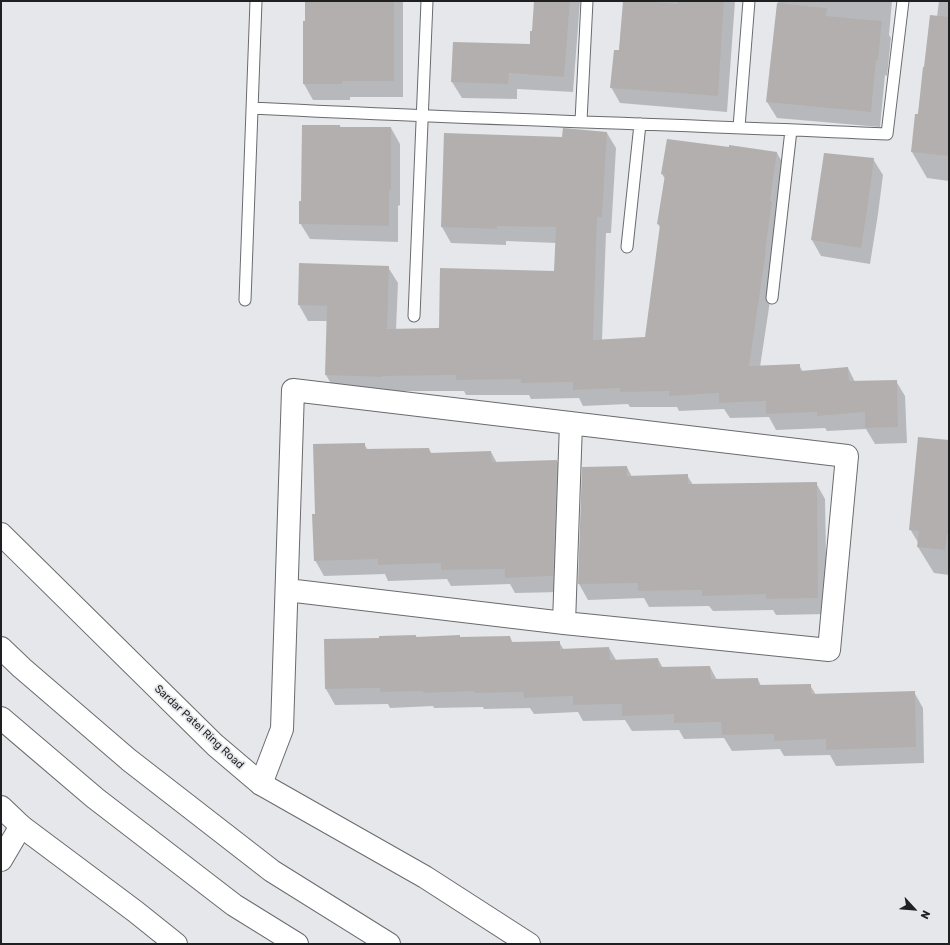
<!DOCTYPE html>
<html>
<head>
<meta charset="utf-8">
<style>
	body { margin:0 }
	#map { position:relative; width:950px; height:945px; overflow:hidden; background:#e5e7ea; font-family:Rubik,sans-serif }
	canvas { display:block }
	.frame { position:absolute; inset:0; border:2px solid #1f2021; pointer-events:none }
	.north { position:absolute; left:894px; top:889px; width:40px; height:40px; -webkit-text-stroke:3px #e5e7ea; paint-order:stroke; rotate:116deg; font-size:11px; font-weight:700; line-height:16px; text-align:center; color:#1f2021 }
	.north::after { content:''; display:block; margin:auto; width:14px; height:18px; background:#1f2021; clip-path:polygon(50% 0,100% 100%,50% 72%,0 100%) }
</style>
</head>
<body>
<div id="map">
<canvas width="950" height="945"></canvas>
<div class="frame"></div>
<div class="north">N</div>
</div>
<script>
const context = document.querySelector('canvas').getContext('2d');
context.lineJoin = 'round';
function fillPath(path, color) {
  context.fillStyle = color;
  context.fill(path, 'evenodd');
}
function strokePath(path, color, width, dash) {
  context.strokeStyle = color;
  context.lineWidth = width;
  context.lineCap = dash ? 'butt' : 'round';
  context.setLineDash(dash || []);
  context.stroke(path);
}
function write(font, color, halo, rows, align = 'center') {
  context.font = font + ' Rubik,sans-serif';
  context.lineWidth = 3.5;
  context.setLineDash([]);
  context.textBaseline = 'middle';
  context.strokeStyle = halo;
  context.fillStyle = color;
  for (const [text, x, y, turn = 0] of rows) {
    context.save();
    context.translate(x, y);
    context.rotate((+turn || 0) * Math.PI / 180);
    context.textAlign = isNaN(turn) ? turn : align;
    if (halo) context.strokeText(text, 0, 0);
    context.fillText(text, 0, 0);
    context.restore();
  }
}
const shadow = new Path2D(`
	M306,1h97v96h-53v3h-37l-9,-16z
	M535,1h45l-7,91 -56,-3v10l-55,-1 -10,-16 79,-37 2,-13z
	M624,1h111l-8,111 -107,-9 -9,-16 8,-36z
	M778,1h114l-3,34 2,3 -4,38 -2,-1 -5,52 -103,-9 -10,-16z
	M939,1h10v180l-22,-3 -15,-26 13,-84 12,-51z
	M340,126l1,2h50l9,16v61l-2,1v36l-88,-3 -10,-16 2,-21z
	M607,133l9,15 -5,85h-5l-4,107 44,-2 15,-109 -3,-5 7,-45 -3,-5 115,-21 9,16 -11,99 -15,99 39,-2 4,7 45,-4 7,14 41,-1 9,15 2,47 -32,1 -9,-15 -39,2 -2,-3 -49,2 -7,-13 -39,1 -6,-9 -45,2 -2,-4h-47l-2,-3 -45,2 -4,-8 -48,1 -2,-4h-63l-2,-4h-129l-9,-16 2,-54h-20l-9,-16 89,-38 10,16 -2,47 44,-1 115,-57 1,-29 -50,-2v4l-55,-2 -9,-16 3,-93 118,4z
	M825,154l48,5 10,16 -5,39 -8,50 -49,-8 -9,-16z
	M949,428v147l-15,-2 -16,-26 1,-3 -9,-15 38,-88z
	M364,444l4,6 61,-1 3,5 59,-2 6,11 60,-2 9,16 -4,115 -47,1 -5,-9 -59,2 -4,-7 -59,2 -3,-7 -61,2 -9,-16 1,-45z
	M627,467l5,10 55,-2 6,10 123,-2 9,16 2,115 -51,1 -3,-5 -60,1 -4,-5 -60,1 -5,-9 -56,2 -9,-16z
	M416,636l1,2h44l49,-1 3,6 46,-1 5,8 45,-2 7,12 42,-1 5,9 47,-1 7,13 41,-1 3,7 49,-1 6,10 98,-3 9,16 1,55 -88,3 -6,-11 -46,1 -4,-7 -48,2 -8,-13 -40,1 -5,-9 -47,1 -7,-11 -42,1 -5,-9 -44,2 -4,-6 -46,1 -1,-2 -49,1 -1,-2 -43,2 -2,-4 -53,1 -9,-16 54,-50z`);
const building = new Path2D(`
	M305,1h89v80h-52v3h-39v-63h2z
	M534,1h36l-6,76 -55,-4 -1,11 -57,-2 2,-40 77,2v-13h2z
	M623,1h20l35,3v-3h46l-6,95 -108,-8 4,-38h5z
	M777,3l50,5 -1,8 56,5 -4,39h-2l-5,52 -105,-10z
	M930,15l19,2v139l-38,-4 4,-38h3l5,-47h1z
	M302,125h38v2h51v63h-2v36l-90,-2v-23h2z
	M563,128l44,4 -5,85h-5l-4,123 52,-3 15,-112 -3,-1 8,-49 -4,-1 6,-35 62,8v-2l48,7 -7,49h2l-7,50h1l-17,115 51,-2v7l48,-4 1,14 48,-1 1,47 -33,1v-16l-48,4v-4l-51,2v-13l-47,2v-10l-50,3v-5l-49,1v-4l-47,2v-8l-52,1v-4l-65,1v-5l-74,1v1l-57,-2 2,-69 -29,-1 1,-42 90,3 -2,63 52,-1 1,-60 114,3 2,-44 -59,-1v3l-56,-2 3,-94 118,4z
	M824,153l50,5 -5,39 -8,51 -50,-8z
	M918,437l31,3v94h-2l-2,16 -28,-3 2,-16 -10,-1z
	M365,443v6l64,-1 1,5 61,-2 1,11 65,-2 -4,116 -48,2v-9l-64,1v-7l-63,2v-6l-64,2 -2,-47h3l-2,-70z
	M627,466v10l61,-2v10l129,-2 1,116 -52,1v-5l-64,2v-6l-64,1v-8l-60,1 4,-117z
	M416,635v2l44,-2v2l50,-1 1,6 49,-1v8l49,-2 1,13 48,-2 1,9 51,-1 1,13 47,-1v7l53,-1v10l104,-3 1,56 -90,3v-11l-52,2v-7l-52,1 -1,-13 -47,1v-9l-52,2v-12l-49,1v-9l-49,2 -1,-6 -49,1v-2l-50,2 -1,-2 -43,1v-4l-55,1 -1,-50 55,-1v-2z`);
const lane = new Path2D(`
	M252,108c212,11 423,16 635,26l16,-133
	M581,121l6,-120
	M739,127l10,-126
	M627,247l13,-123
	M772,298l19,-168
	M245,300l11,-299
	M414,316l13,-315`);
const street = new Path2D(`
	M564,623l7,-200
	M261,784l21,-55 11,-339 554,66 -18,194 -265,-27 -277,-33
	M1,860l20,-34`);
const secondary = new Path2D(`
	M1,534l214,211 46,39 164,93 104,67
	M1,807l20,19 115,86 40,32`);
const highway = new Path2D(`
	M1,648l21,20 107,92 143,111 117,73
	M1,718l94,80 139,107 63,39`);
const streetNames = [
	["Sardar Patel Ring Road",199,727,43]
];
fillPath(shadow, '#0003');
fillPath(building, '#b3afae');
strokePath(lane, '#696b6d', 13);
strokePath(street, '#696b6d', 24);
strokePath(secondary, '#696b6d', 24);
strokePath(highway, '#696b6d', 24);
strokePath(lane, '#fff', 11);
strokePath(street, '#fff', 22);
strokePath(secondary, '#fff', 22);
strokePath(highway, '#fff', 22);
write('11px', '#1f2021', '#e5e7ea', streetNames);
</script>
</body>
</html>
